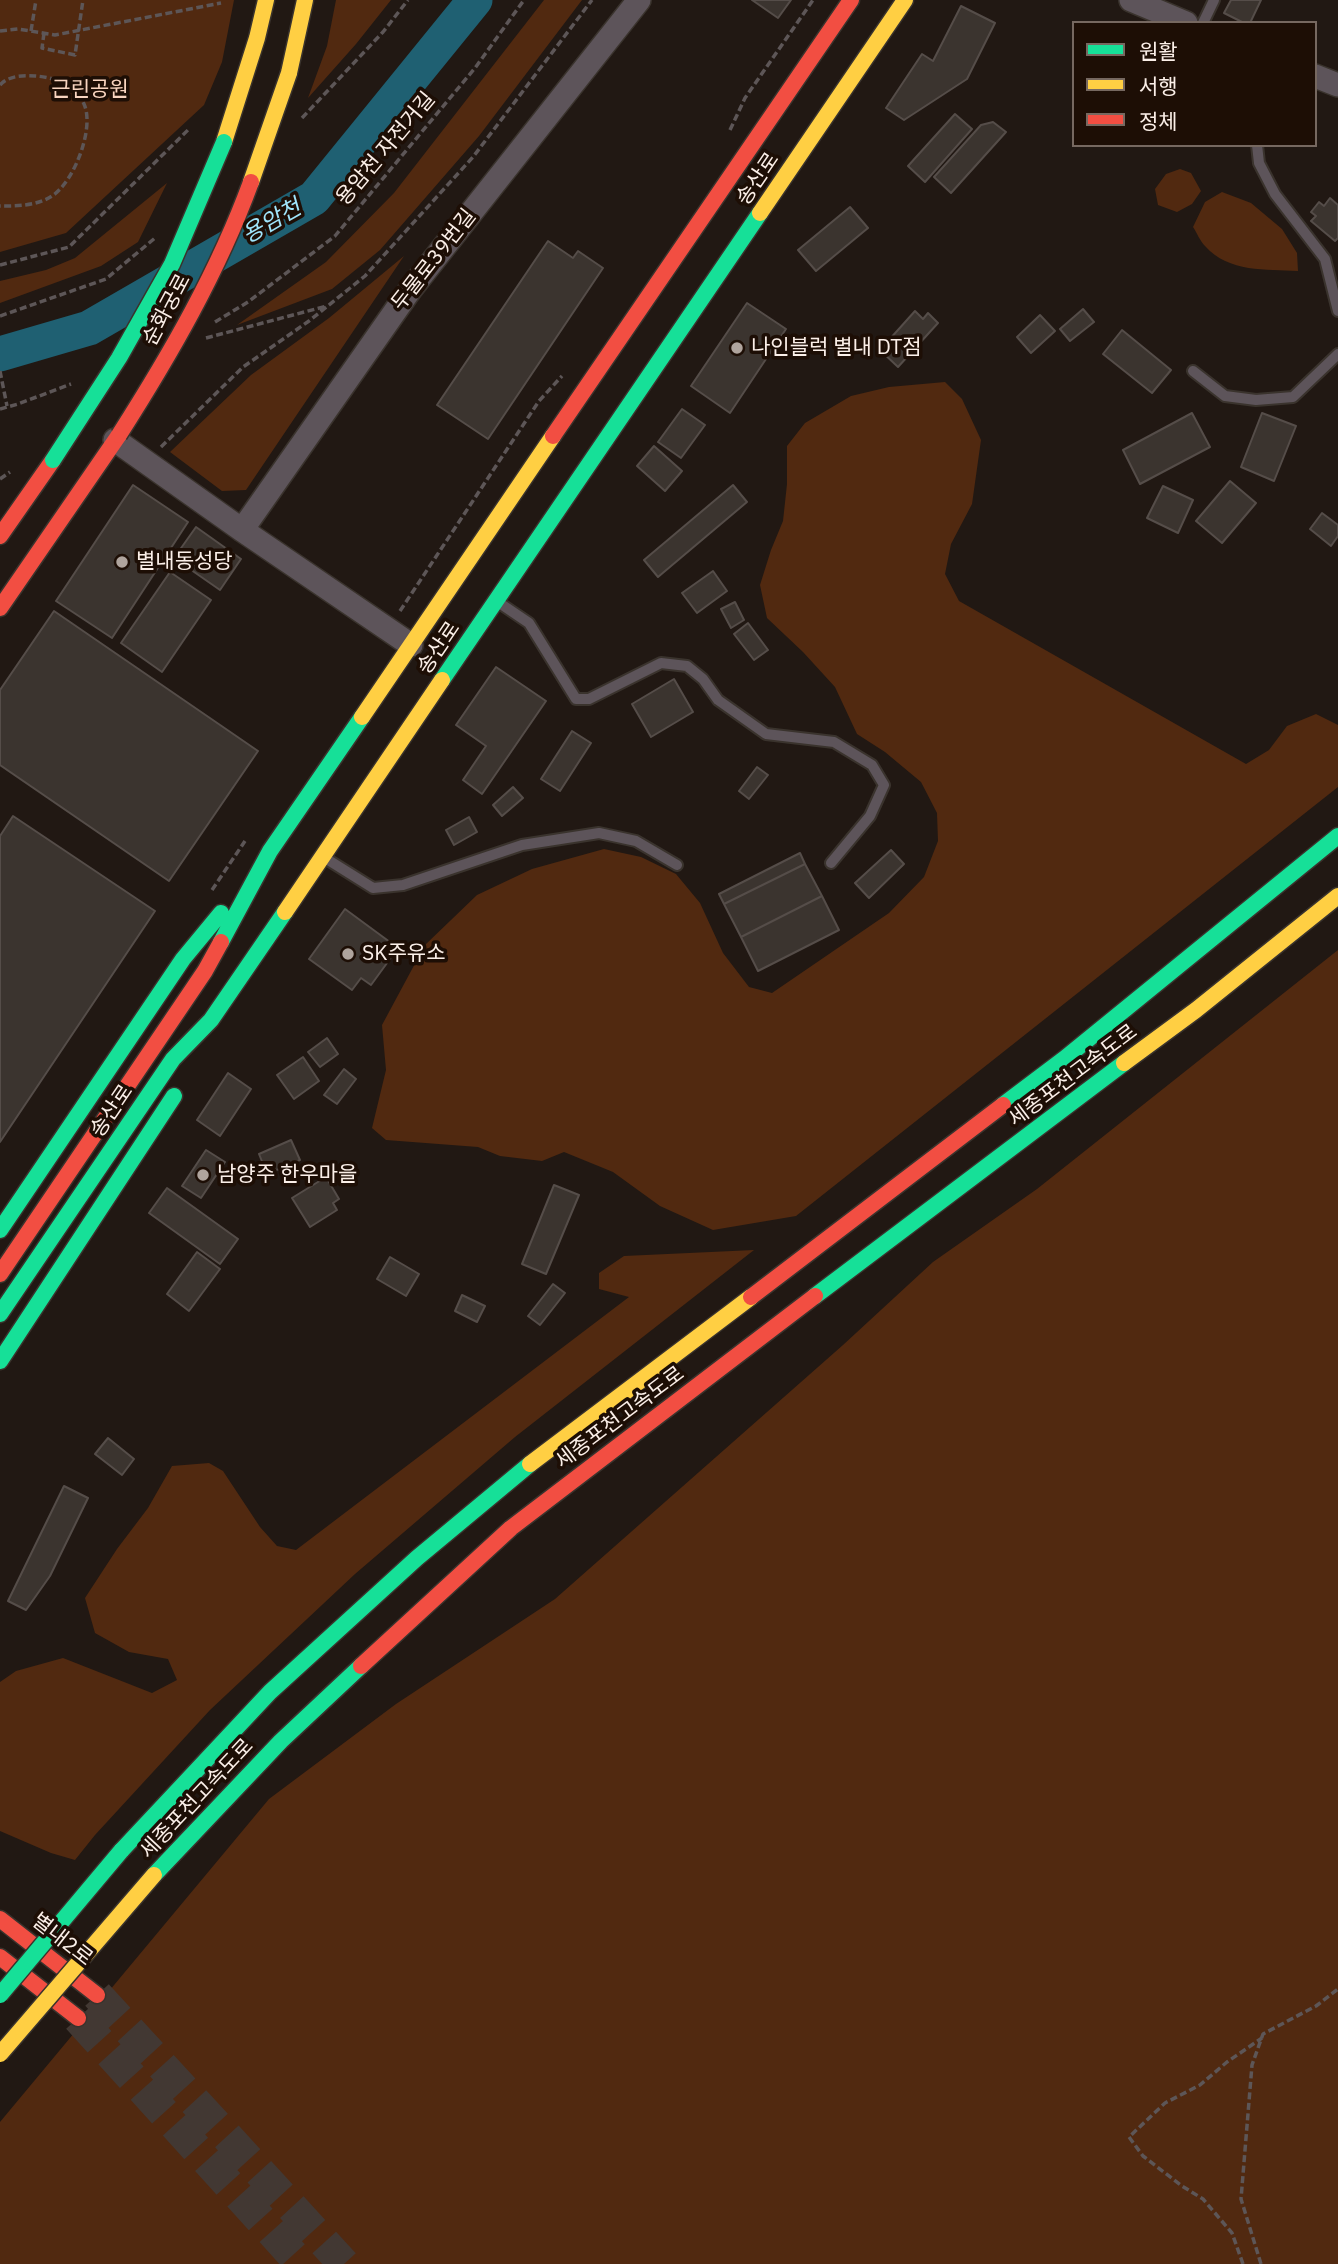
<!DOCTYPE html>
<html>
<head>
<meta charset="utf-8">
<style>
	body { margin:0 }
	#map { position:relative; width:1338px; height:2264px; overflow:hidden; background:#211813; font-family:"IBM Plex Sans","Noto Sans KR",sans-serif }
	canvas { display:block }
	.legend { position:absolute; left:1072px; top:21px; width:245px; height:126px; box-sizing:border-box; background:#1d0e05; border:2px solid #766860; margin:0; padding:9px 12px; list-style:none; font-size:21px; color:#fbefe8 }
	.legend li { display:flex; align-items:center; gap:14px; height:35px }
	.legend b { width:35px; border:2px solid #766860 }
</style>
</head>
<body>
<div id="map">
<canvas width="1338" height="2264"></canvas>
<ul class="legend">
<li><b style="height:9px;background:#16e098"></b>원활</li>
<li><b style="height:9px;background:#ffcf43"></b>서행</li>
<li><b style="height:9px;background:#f24e42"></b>정체</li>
</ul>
</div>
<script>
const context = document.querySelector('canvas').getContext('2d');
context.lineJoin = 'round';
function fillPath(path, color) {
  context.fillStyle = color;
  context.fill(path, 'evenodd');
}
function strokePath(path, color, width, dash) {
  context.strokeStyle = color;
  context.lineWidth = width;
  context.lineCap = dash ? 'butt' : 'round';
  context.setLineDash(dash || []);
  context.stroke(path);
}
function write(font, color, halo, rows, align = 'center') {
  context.font = font + ' "IBM Plex Sans","Noto Sans KR",sans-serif';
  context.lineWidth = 7;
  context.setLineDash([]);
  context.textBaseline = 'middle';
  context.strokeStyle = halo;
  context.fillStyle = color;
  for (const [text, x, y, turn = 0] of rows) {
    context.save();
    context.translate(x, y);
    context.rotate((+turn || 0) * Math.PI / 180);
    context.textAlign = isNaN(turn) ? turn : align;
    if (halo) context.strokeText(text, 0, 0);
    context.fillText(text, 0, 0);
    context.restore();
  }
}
const green = new Path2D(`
	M0,0h234l-12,62 -18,43 -138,128 -66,19z
	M336,0h55l-35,44 -48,54 19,-52z
	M544,0h38l-103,136 -99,114 -48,39 -95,36 89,-63 68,-69z
	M1180,169l11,4 10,18 -9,13 -15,8 -19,-7 -3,-16 11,-15z
	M167,183l-29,59 -37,24 -101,37v-22l46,-11 29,-12z
	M1222,192l29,11 31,26 15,24 1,18c-32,-2 -69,2 -93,-25 -5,-5 -8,-13 -12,-19l12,-25z
	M404,256l-158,234 -24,1 -52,-39 81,-77 78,-57z
	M945,382l17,17 19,41 -9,64 -21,40 -6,30 14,27 287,163 23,-14 18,-24 29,-12 22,11v62l-542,429 -83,14 -53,-24 -47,-34 -49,-20 -22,9 -42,-5 -22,-9 -92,-7 -14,-12 14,-58 -4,-45 43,-80 52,-50 55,-26 72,-20 37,8 35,17 24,29 23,50 26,34 23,6 117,-80 35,-36 14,-36 -1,-28 -16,-31 -36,-30 -28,-18 -22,-47 -32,-35 -36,-34 -7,-33 11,-35 12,-29 4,-37v-38l18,-23 46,-27 38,-9z
	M1338,950v1314h-1338v-142l269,-323 127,-95 159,-105 288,-254 90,-83 104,-73z
	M754,1250l-239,187 -160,137 -145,136 -115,125 -20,25 -24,-7 -51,-22v-149l16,-11 47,-13 89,35 25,-13 -9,-21 -39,-7 -34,-19 -10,-35 32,-49 31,-41 24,-42 37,-3 14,8 37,56 17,19 19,4 333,-253 -30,-8v-16l25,-17z`);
const river = new Path2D(`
	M0,354l89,-26 225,-130 161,-198`);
const building = new Path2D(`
	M752,0h39l-13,18z
	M1231,0h30l-11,23h-6l-20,-10z
	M961,6l34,17 -28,56 -63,41 -18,-12 36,-54 11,7z
	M955,114l17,15 -47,53 -17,-16z
	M993,122l13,10 -55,61 -17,-16 47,-52z
	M1330,198l8,7v33l-3,3 -24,-20 5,-5 -5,-4 8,-10 5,4z
	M850,207l18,21 -52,43 -18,-21z
	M548,241l25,17 5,-7 25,17 -115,171 -51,-34z
	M747,303l39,26 -56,84 -39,-27z
	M1083,309l11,13 -24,19 -10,-12z
	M915,311l8,8 5,-6 10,10 -40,44 -18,-17z
	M1040,315l15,16 -24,22 -14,-16z
	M1122,330l49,40 -19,23 -49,-39z
	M682,409l23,16 -24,33 -23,-16z
	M1192,413l18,34 -70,37 -17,-34z
	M1262,413l34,13 -22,55 -33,-14z
	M654,446l28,25 -17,20 -28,-25z
	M1230,481l26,22 -34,40 -26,-22z
	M133,485l55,37 -76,116 -56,-37z
	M733,485l14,17 -89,75 -14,-17z
	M1163,486l30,14 -15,33 -31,-15z
	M1322,513l16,12v11l-7,10 -21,-17z
	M196,527l45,32 -21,31 -46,-32z
	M713,571l14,20 -30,22 -15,-20z
	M170,572l41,28 -49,72 -41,-29z
	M735,602l9,18 -13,8 -10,-19z
	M54,611l204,140 -89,130 -169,-116v-75z
	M748,623l20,27 -14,10 -20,-26z
	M496,667l50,34 -64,93 -19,-14 23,-34 -30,-21z
	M674,679l19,33 -42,25 -19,-33z
	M572,731l19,12 -31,48 -19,-12z
	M757,767l11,8 -19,24 -10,-8z
	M513,787l10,11 -21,18 -9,-11z
	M13,816l142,95 -155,231v-306z
	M469,817l8,15 -23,13 -8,-15z
	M891,850l13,14 -35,34 -14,-15z
	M800,853l5,11 -81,40 -5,-10z
	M805,864l17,32 -81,41 -17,-33z
	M822,896l17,34 -81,41 -17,-34z
	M345,909l53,39 -27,37 -10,-7 -9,12 -43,-31z
	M327,1038l11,16 -18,13 -12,-15z
	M303,1057l16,24 -25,18 -17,-24z
	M344,1069l12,10 -19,25 -13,-9z
	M228,1073l23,16 -31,47 -23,-16z
	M291,1140l9,20 -33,14 -8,-20z
	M206,1150l19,12 -24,36 -19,-12z
	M326,1177l13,22 -6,4 4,7 -27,17 -18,-29z
	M554,1185l25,10 -33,79 -24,-10z
	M167,1188l71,51 -18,25 -71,-51z
	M197,1252l23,17 -31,42 -22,-17z
	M390,1257l29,17 -13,22 -29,-17z
	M553,1284l12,9 -25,32 -12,-9z
	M462,1295l23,11 -8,16 -22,-11z
	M108,1438l26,21 -12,16 -27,-21z
	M64,1486l24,12 -38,78 -24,34 -18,-9z`);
const secondaryTunnel = new Path2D(`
	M97,1995l247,269
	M78,2018l223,246`);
const path = new Path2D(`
	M0,31l18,-2 37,6 166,-32
	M31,31l5,-31
	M44,33l-2,15 33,7 8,-55
	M0,85c8,-9 23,-10 35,-9 19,1 40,9 49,28 11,24 -10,78 -32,92 -15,10 -35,10 -52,10
	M302,118l81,-86 25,-32
	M730,130l15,-32 68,-98
	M0,265l69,-18 120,-118
	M0,316l106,-37 49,-41
	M215,322l33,-20 87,-66 140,-168 49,-68
	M206,338l121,-32
	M0,371l7,35
	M0,409l18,-5 53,-20
	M161,447l82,-80 66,-46 56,-45 108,-119 119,-157
	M0,479l10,-7
	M400,611l139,-210 23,-25
	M212,890l33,-49
	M1243,2264l-11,-31 -29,-34 -21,-13 -39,-30 -14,-19 36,-34 35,-18 27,-23 35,-24
	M1261,2264l-20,-65 11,-134 11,-31 53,-28 22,-17`);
const lane = new Path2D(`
	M1203,23l11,-23
	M1257,145l2,18 16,31 50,65 13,52
	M1193,371l32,25 31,4 37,-3 45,-43
	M498,602l31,21 47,76h13l72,-36 26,3 16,13 15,21 48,34 68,8 38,23 12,20 -14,31 -39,47
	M325,858l48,30 30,-3 119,-40 77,-12 37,8 41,24`);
const street = new Path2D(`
	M1131,0l55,23
	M1315,76l23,9
	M115,440l127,90 169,115
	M242,530l168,-240 229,-290`);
const fast = new Path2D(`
	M442,680l318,-467
	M221,942l49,-91 92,-134
	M1003,1105l61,-46 274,-223
	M0,1230l183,-271 38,-46
	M815,1296l309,-233
	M0,1314l173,-255 38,-39 74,-108
	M0,1361l174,-265
	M121,1851l149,-159 147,-134 113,-94
	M154,1875l127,-134 80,-75`);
const slow = new Path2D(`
	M289,73l16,-73
	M224,142l33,-104 9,-38
	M760,213l145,-213
	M362,717l191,-281
	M285,912l157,-232
	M1124,1063l72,-53 142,-114
	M530,1464l221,-167`);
const jam = new Path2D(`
	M553,436l298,-436
	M0,536l53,-76
	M0,608l119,-173
	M0,1274l205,-303 16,-29
	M751,1297l252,-192
	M361,1666l150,-138 304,-232
	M0,1919l97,76
	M0,1957l78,61`);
const fastBridge = new Path2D(`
	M53,460l66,-102 53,-94 52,-122
	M0,1995l121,-144`);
const slowBridge = new Path2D(`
	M251,182l38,-109
	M0,2054l154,-179`);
const jamBridge = new Path2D(`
	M119,435c51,-80 99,-163 132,-253`);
const markers = [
	[737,348,7,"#afa49d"],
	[122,562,7,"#afa49d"],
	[348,954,7,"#afa49d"],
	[203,1175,7,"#afa49d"]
];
const parkNames = [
	["근린공원",90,90]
];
const streetNames = [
	["용암천 자전거길",386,149,-50],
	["송산로",758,179,-56],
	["두물로39번길",434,260,-52],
	["순화궁로",167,310,-62],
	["송산로",439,648,-56],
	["세종포천고속도로",1073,1076,-37],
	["송산로",112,1111,-56],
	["세종포천고속도로",620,1418,-37],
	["세종포천고속도로",197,1799,-47],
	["별내2로",62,1940,38]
];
const poiNames = [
	["나인블럭 별내 DT점",751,348],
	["별내동성당",136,562],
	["SK주유소",362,954],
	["남양주 한우마을",217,1175]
];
const waterNames = [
	["용암천",272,222,-30]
];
fillPath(green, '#512910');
strokePath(river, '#1f6072', 35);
fillPath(building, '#3b342f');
strokePath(building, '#554d49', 2);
strokePath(secondaryTunnel, '#423833', 32, [32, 16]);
strokePath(lane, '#3a332d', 14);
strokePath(street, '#3a332d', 26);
strokePath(fast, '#3a332d', 19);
strokePath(slow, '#3a332d', 19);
strokePath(jam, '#3a332d', 19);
strokePath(path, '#5d5657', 3.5, [7, 3.5]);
strokePath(lane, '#5d545a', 10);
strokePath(street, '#5d545a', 23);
strokePath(fast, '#16e098', 16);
strokePath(slow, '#ffcf43', 16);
strokePath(jam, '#f24e42', 16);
strokePath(fastBridge, '#3a332d', 19, []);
strokePath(slowBridge, '#3a332d', 19, []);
strokePath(jamBridge, '#3a332d', 19, []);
strokePath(fastBridge, '#16e098', 16);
strokePath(slowBridge, '#ffcf43', 16);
strokePath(jamBridge, '#f24e42', 16);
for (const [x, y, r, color] of markers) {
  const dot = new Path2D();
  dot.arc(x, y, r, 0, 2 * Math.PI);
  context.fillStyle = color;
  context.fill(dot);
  strokePath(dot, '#1d0e05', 2.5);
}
write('21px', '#f8d4bf', '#1d0e05', parkNames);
write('21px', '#fbefe8', '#1d0e05', streetNames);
write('21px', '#fbefe8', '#1d0e05', poiNames, 'left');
write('italic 23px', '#a0e5fb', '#1d0e05', waterNames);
</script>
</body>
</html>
